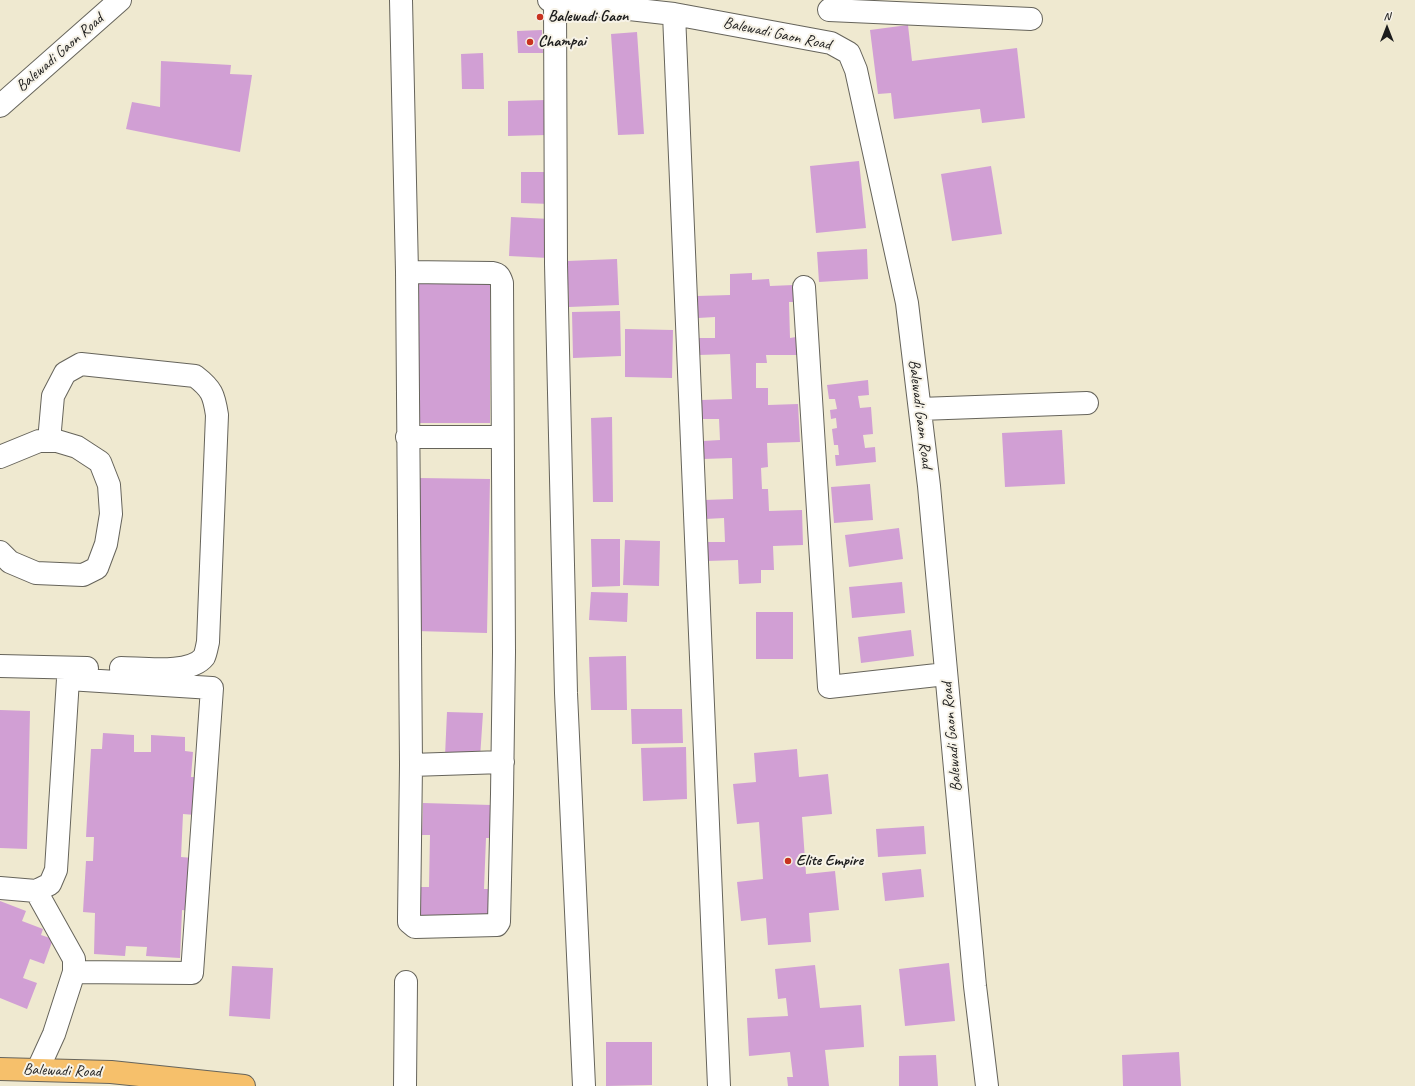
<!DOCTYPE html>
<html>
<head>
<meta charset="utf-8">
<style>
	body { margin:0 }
	#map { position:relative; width:1415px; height:1086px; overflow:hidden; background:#efe9d0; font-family:Caveat,sans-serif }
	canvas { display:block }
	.north { position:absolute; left:1367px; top:8px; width:40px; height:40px; -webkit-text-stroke:3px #f7f3e8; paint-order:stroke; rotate:0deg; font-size:11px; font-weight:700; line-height:16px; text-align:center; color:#1c1c1c }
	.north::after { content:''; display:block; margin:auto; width:14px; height:18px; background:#1c1c1c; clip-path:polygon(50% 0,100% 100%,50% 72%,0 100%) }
</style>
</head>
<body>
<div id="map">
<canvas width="1415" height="1086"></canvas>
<div class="north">N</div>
</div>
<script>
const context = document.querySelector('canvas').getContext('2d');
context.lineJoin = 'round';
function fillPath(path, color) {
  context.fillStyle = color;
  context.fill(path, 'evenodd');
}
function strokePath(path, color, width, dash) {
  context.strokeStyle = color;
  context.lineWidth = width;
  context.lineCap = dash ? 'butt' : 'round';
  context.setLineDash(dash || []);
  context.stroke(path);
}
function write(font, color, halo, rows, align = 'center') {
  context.font = font + ' Caveat,sans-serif';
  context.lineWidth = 4;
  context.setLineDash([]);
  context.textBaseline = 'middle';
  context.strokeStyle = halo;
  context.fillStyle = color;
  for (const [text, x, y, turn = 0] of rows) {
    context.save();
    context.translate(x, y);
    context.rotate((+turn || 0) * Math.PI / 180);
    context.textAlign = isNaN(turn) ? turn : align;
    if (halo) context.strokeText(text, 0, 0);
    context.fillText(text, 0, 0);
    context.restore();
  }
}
const building = new Path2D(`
	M908,25l4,36 105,-13 8,70 -43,5 -2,-14 -86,10 -3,-26 -13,1 -8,-64z
	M542,30l1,23h-25l-1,-22z
	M637,32l7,102 -26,1 -7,-101z
	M483,53l1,36h-22l-1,-35z
	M161,61l70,4 -1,9 22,1 -12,77 -114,-23 6,-27 28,5z
	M546,100l1,35 -39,1v-35z
	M859,161l7,67 -50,5 -6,-67z
	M991,166l11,68 -50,7 -11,-67z
	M521,172h31l-1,32 -30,-1z
	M511,217l39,2 -2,39 -39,-2z
	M867,249l1,30 -49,3 -2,-30z
	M617,259l2,46 -50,2 -2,-46z
	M752,273v7l17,-1 1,7 24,-1 1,17h-6l1,36 6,-1 1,18h-31l1,8h-11v25h12v17l30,-1 2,38 -33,1 1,24 -7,1 1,21h6l1,22 33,-1 1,35 -30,1 1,24h-13v13l-22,1 -1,-24 -31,1 -1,-19h19l-1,-24 -19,1 -1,-19 29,-1 -1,-41 -29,1v-18l17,-1 -1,-21h-17l-1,-19 31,-1 -2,-45 -31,1v-17h16v-21l-17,1 -1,-22 33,-1v-21z
	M419,278h71v145h-71z
	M620,311l1,45 -48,2 -1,-46z
	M625,329l48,1 -1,48 -47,-1z
	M868,380l1,15 -11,1 2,12 11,-1 2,27 -10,1 2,13 10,-1 1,15 -40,4 -1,-11h4l-1,-10h-4l-2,-16 5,-1 -1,-10 -5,1 -1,-9 7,-1 -2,-10h-6l-2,-14z
	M612,417l1,85h-20l-2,-84z
	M1062,430l3,54 -60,3 -3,-54z
	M419,478l71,1 -3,154 -71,-2z
	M870,484l3,36 -39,3 -3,-36z
	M899,528l4,31 -54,8 -4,-32z
	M591,539h29v47l-28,1z
	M625,540l35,1 -1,45 -36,-1z
	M902,582l3,31 -53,5 -3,-31z
	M591,592l37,1 -1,29 -38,-2z
	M756,612h37v47h-37z
	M911,630l3,26 -53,7 -3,-26z
	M626,656l1,54h-36l-2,-53z
	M631,709h51l1,34 -51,1z
	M0,710l30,1 -3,138 -27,-1z
	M447,712l36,1 -3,45 -35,-2z
	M103,733l31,2v17h17v-17l34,2v14l8,1 -2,25h6l-2,38 -12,-1 -2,43 12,1 -2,53 -9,-1 -2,48 -34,-2 1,-9 -21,-1 -1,10 -31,-2 1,-41 -12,-1 3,-51h7l1,-24h-8l5,-88h11z
	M686,747l1,52 -44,2 -2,-53z
	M797,749l2,28 29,-3 4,40 -30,3 4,57 29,-3 4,39 -30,3 2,29 -43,3 -2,-27 -25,3 -4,-39 26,-3 -4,-57 -22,2 -4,-40 23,-2 -2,-29z
	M423,803l68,2 -1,33h-4l-2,51h5l-1,30 -68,-2 1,-30h8l1,-52h-8z
	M924,826l2,28 -48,3 -2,-28z
	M921,869l3,28 -39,4 -3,-28z
	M0,901l26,10 -4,10 21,8 -2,6 12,4 -9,25 -14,-5 -7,19 14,5 -10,26 -27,-11z
	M949,963l6,58 -50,5 -6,-57z
	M815,965l5,43 41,-3 3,42 -39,3 4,36h-41l-1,-9h6l-3,-25 -41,4 -2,-38 41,-2 -2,-18 -8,1 -3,-30z
	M232,966l41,2 -3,51 -41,-3z
	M606,1042h46v43l-46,1z
	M1179,1052l2,34h-58l-1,-31z
	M936,1055l2,31h-39v-30z`);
const minor = new Path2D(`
	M401,0l6,272 4,493 -2,153v4l6,5 82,-2 2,-3 3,-128 2,-142 -2,-369c-2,-6 -3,-9 -10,-10l-85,-1
	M549,0l125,14 157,29 18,10 7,17 51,233 22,183 46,500 12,100
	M555,2l1,262 10,429 18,393
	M829,10l202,9
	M674,14l45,1072
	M0,106l120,-106
	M804,287l25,400 117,-13
	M920,409l167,-6
	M407,437h95
	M49,441l4,-45 12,-23 16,-9 114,12c17,13 19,19 22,39l-9,227c-1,4 -2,11 -4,15 -14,18 -62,11 -83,11
	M0,457l39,-16h18l20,6 23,15 9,23 2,29 -5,30 -9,24 -14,7 -47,-2 -26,-11 -10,-10
	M0,666l87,2
	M411,765l92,-3
	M0,888l36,3 14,-7 6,-14 12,-191 144,9 -20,285 -118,-1
	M36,891l38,68v13l-20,62 -16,35
	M405,1086l1,-104`);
const major = new Path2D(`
	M0,1069l111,3 133,14`);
const markers = [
	[540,17,4,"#c8321e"],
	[530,42,4,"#c8321e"],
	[788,861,4,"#c8321e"]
];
const poiNames = [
	["Balewadi Gaon",548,17],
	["Champai",538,42],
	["Elite Empire",796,861]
];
const streetNames = [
	["Balewadi Gaon Road",777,34,12],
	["Balewadi Gaon Road",60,53,-41],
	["Balewadi Gaon Road",920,414,83],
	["Balewadi Gaon Road",952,737,-95],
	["Balewadi Road",62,1071,2]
];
fillPath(building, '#d19fd4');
strokePath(minor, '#66645b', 24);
strokePath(major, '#66645b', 24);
strokePath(minor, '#fff', 22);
strokePath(major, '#f6c06b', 22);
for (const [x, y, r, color] of markers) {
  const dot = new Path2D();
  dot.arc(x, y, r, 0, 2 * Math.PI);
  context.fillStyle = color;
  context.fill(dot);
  strokePath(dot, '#f7f3e8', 1.5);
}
write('bold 16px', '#1c1c1c', '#f7f3e8', poiNames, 'left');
write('16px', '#1c1c1c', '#f7f3e8', streetNames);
</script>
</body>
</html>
